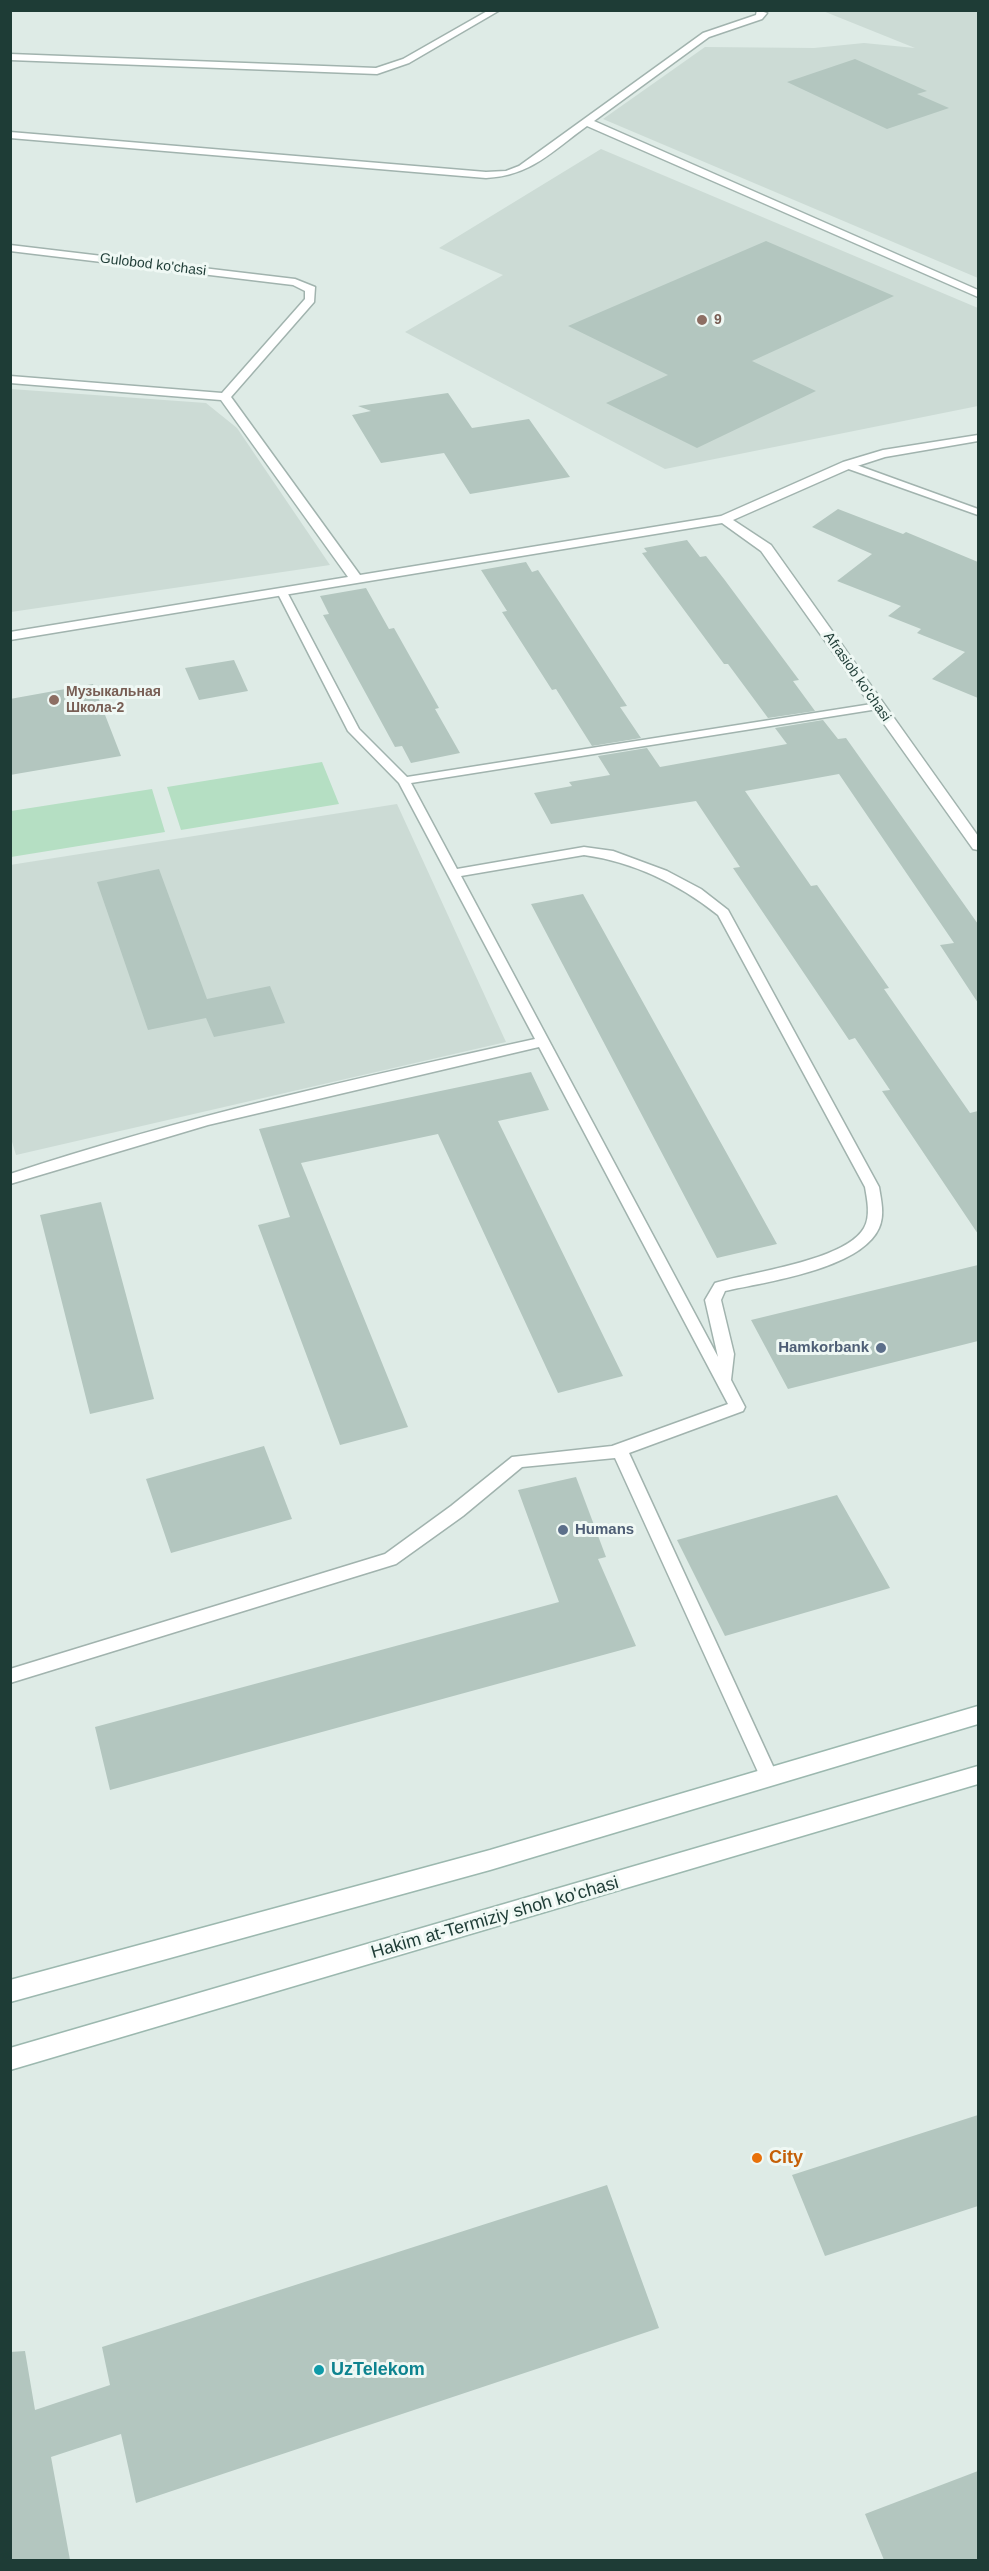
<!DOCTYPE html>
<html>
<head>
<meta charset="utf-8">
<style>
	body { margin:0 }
	#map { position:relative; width:989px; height:2571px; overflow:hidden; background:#deebe6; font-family:Helvetica,sans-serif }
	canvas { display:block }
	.frame { position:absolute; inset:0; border:12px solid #1e3c36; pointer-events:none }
</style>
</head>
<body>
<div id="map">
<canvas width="989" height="2571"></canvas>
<div class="frame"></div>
</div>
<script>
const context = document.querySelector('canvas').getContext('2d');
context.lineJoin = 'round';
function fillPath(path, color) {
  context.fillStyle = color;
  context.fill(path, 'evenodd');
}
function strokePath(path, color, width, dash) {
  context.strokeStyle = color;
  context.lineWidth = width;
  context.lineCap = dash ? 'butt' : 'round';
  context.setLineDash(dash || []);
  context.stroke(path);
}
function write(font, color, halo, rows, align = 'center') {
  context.font = font + ' Helvetica,sans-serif';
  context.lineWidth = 6;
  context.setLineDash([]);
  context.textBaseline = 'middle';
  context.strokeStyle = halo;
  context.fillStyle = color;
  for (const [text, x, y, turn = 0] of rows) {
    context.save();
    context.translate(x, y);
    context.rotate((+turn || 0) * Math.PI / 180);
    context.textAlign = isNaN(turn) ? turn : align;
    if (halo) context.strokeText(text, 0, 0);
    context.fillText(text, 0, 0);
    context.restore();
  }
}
const built = new Path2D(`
	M823,11h155v267l-375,-159 102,-72 109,1 50,-5 51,5z
	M601,149l377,159v98l-313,63 -260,-137 98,-57 -64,-27z
	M11,389l195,14 31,25 93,137 -319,47z
	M397,804l109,238 -490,113 -6,-20v-270z`);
const green = new Path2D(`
	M322,762l17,42 -158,26 -14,-43z
	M152,789l13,43 -154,25v-46z`);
const building = new Path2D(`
	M855,59l72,32 -10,3 32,14 -62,21 -100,-47z
	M766,241l128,55 -142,65 64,30 -119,57 -91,-45 62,-28 -100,-49z
	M448,393l24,35 57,-9 41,58 -100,17 -26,-41 -63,10 -29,-48 19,-4 -13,-5z
	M838,509l65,25 3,-2 72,30v136l-46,-19 33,-27 -48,-19 4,-4 -33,-13 13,-10 -64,-25 35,-27 -60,-27z
	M687,540l13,17 6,-1 18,23 75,101 -6,1 22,30 -47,7 -40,-54h-4l-82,-111 5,-1 -3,-4z
	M526,562l6,10 6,-2 22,33 67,103 -7,1 21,31 -49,8 -36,-57 -4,1 -50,-78 5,-1 -26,-41z
	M366,588l23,41 5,-1 45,80 -4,1 25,44 -49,10 -9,-17 -7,1 -72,-132 6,-1 -9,-18z
	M234,660l14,31 -49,9 -14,-32z
	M93,684l28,72 -111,19v-76z
	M823,720l15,19 8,-1 132,186v79l-38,-58 14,-2 -115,-169 -94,17 66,95 6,-1 23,33 49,70 -5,1 86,124 8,-2v123l-96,-143 8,-1 -35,-52 -6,2 -116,-172 7,-1 -44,-66 -145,23 -17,-31 38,-7 -3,-4 41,-7 -12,-19 49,-8 13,19 127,-23 -12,-16z
	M159,869l48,130 63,-13 15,37 -71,14 -8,-19 -58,12 -51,-148z
	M583,894l194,350 -60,14 -186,-354z
	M531,1072l18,38 -51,11 125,255 -65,17 -120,-259 -137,29 107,264 -68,18 -82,-220 32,-8 -31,-88z
	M101,1202l53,197 -64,15 -50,-199z
	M978,1265v76l-190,48 -37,-69z
	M264,1446l28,73 -121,34 -25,-74z
	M576,1477l30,80 -8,2 38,87 -526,144 -15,-63 464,-125 -41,-112z
	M837,1495l53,93 -165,48 -48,-96z
	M978,2115v91l-153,50 -33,-81z
	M607,2185l52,143 -523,175 -15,-69 -70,23 19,103h-60v-208l15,-1 10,59 75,-25 -8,-38z
	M978,2471v89h-94l-19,-46z`);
const lane = new Path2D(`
	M843,463h8l127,46v6l-135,-48z
	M282,589l5,3 72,137 48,48 471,-74 6,3 -6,3 -467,74 46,86 127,-22 29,4 54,20 34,18 27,21 151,277c2,13 6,28 0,41 -18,41 -114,54 -154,63l-4,9 13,54 -3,26 14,27 -2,4 -114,42 149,324 -3,6 -6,2 -6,-2 -148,-325 -93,9 -59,49 -67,48 -386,119v-14l375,-115 66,-48 61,-49 100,-11 116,-42 -189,-357 -331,78 -198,59v-10c172,-57 348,-96 525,-135l-136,-256 -51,-52 -71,-139zM584,855c50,7 95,29 134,60l147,272c2,12 6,29 -1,41 -19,33 -114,44 -149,55l-10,17 13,57 -257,-481z`);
const street = new Path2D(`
	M489,10h11l-91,53 -32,11 -367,-14v-6l366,14 27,-9z
	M757,10l10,3 -5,6 -53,18 -115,84 384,169v7l-391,-171c-35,25 -56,50 -101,52l-476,-40v-6l476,40 20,-1 13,-5 184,-133 53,-18z
	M10,245l285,34 20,8 -1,15 -83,95 129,178 361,-59 122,-54 40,-12 95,-15v6l-93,16 -34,11 -118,52 38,25 207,291v14l-5,-1 -212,-298 -39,-28 -712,117v-8l338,-55 -127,-177 -211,-17v-7l212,17 83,-94v-8l-12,-6 -283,-34z`);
const secondary = new Path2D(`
	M978,1706v18l-488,146 -480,132v-22l480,-130z
	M978,1766v18l-968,286v-22z`);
const markers = [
	[702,320,6,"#8d6e63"],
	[54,700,6,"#8d6e63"],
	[881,1348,6,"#5c6f8a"],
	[563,1530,6,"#5c6f8a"],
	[757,2158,6,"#e8710a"],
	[319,2370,6,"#0f9aa8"]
];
const farStreetnames = [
	["Gulobod ko'chasi",153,265,7],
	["Afrasiob ko'chasi",857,677,55]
];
const farEducationnames = [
	["9",714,320],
	["Музыкальная",66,692],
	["Школа-2",66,708]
];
const serviceNames = [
	["Hamkorbank",869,1348],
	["Humans",575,1530,"left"]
];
const nearStreetnames = [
	["Hakim at-Termiziy shoh ko'chasi",495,1918,-16]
];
const nearFoodnames = [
	["City",769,2158]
];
const nearCulturenames = [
	["UzTelekom",331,2370]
];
fillPath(built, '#ccdbd5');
fillPath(green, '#b5dfc3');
fillPath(building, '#b3c6bf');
strokePath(lane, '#a1b3ae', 3);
strokePath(street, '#a1b3ae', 3);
strokePath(secondary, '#9cb8af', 3);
fillPath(lane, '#fff');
fillPath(street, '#fff');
fillPath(secondary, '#fff');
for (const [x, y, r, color] of markers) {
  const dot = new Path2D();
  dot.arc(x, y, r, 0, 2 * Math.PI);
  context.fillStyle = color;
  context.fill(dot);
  strokePath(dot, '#eff8f4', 2);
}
write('14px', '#1e3c36', '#eff8f4', farStreetnames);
write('bold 14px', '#785e54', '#eff8f4', farEducationnames, 'left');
write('bold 15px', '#4e5e75', '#eff8f4', serviceNames, 'right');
write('18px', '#1e3c36', '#eff8f4', nearStreetnames);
write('bold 18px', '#c56008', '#eff8f4', nearFoodnames, 'left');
write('bold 18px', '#0d838f', '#eff8f4', nearCulturenames, 'left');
</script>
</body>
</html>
